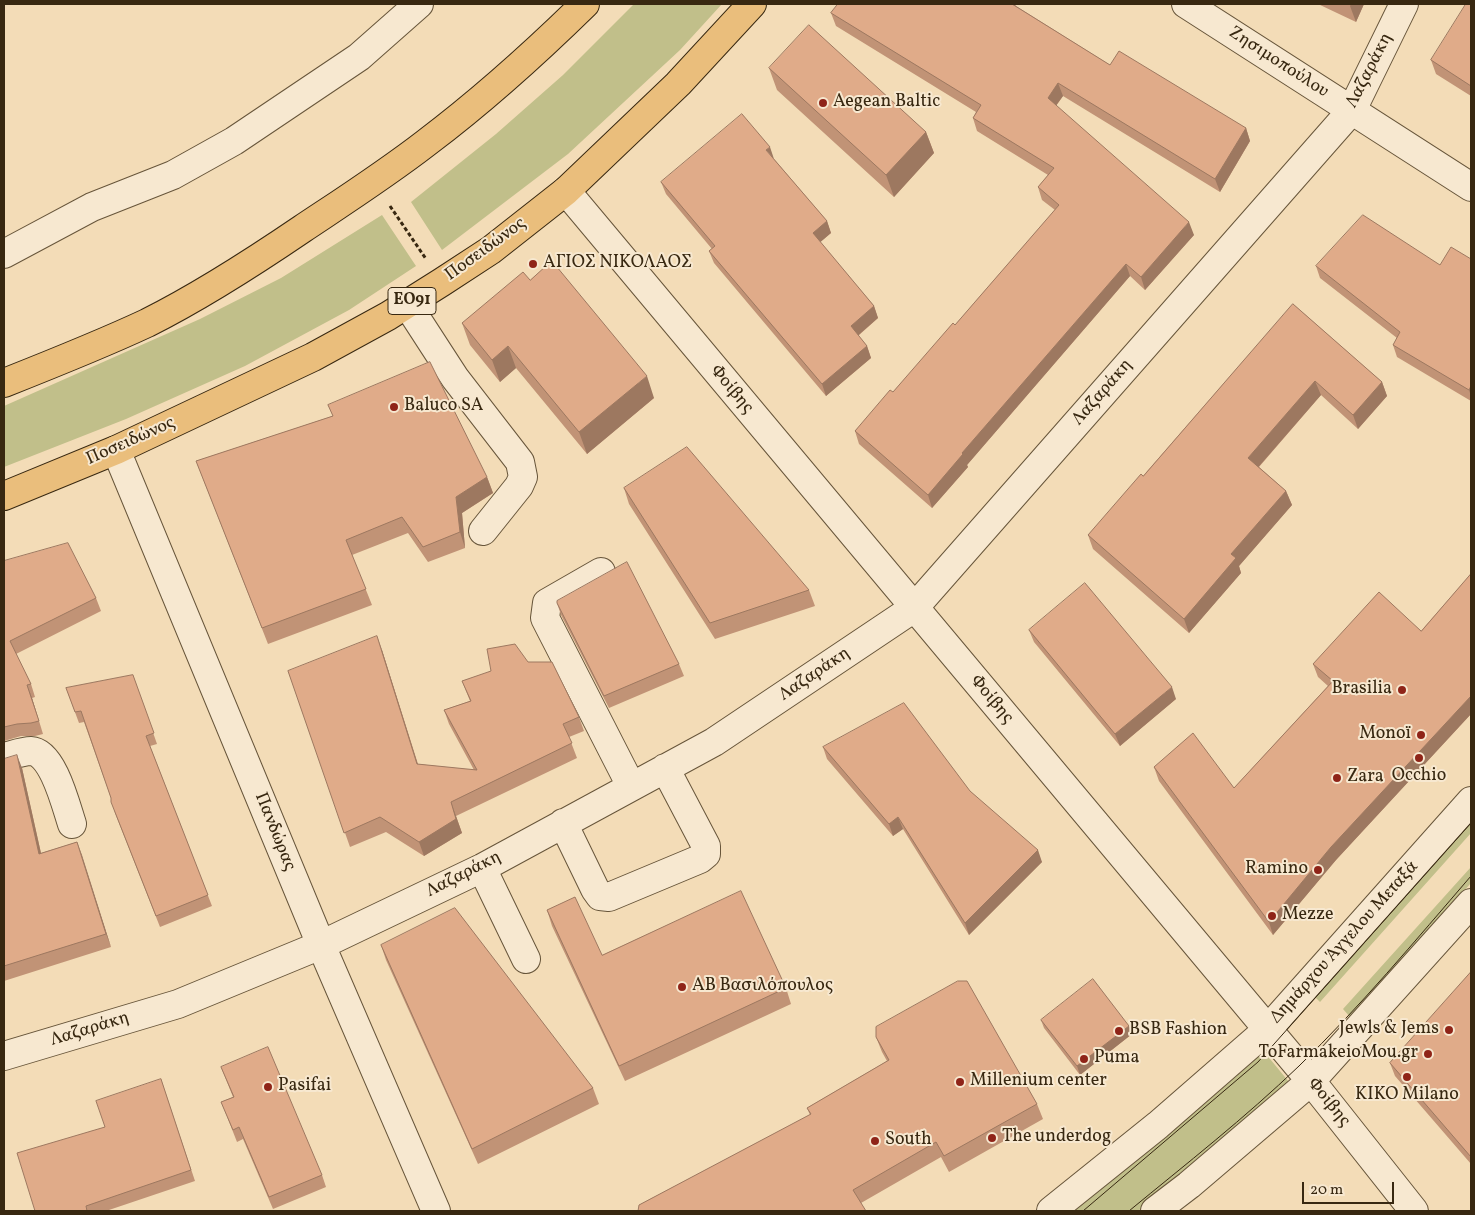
<!DOCTYPE html>
<html>
<head>
<meta charset="utf-8">
<style>
	body { margin:0 }
	#map { position:relative; width:1475px; height:1215px; overflow:hidden; background:#f3dcb7; font-family:Vollkorn,serif }
	canvas { display:block }
	.frame { position:absolute; inset:0; border:5px solid #382811; pointer-events:none }
	.scale { position:absolute; left:1302px; top:1182px; width:92px; height:22px; box-sizing:border-box; border:2px solid #382811; border-top:0; padding-left:6px; font-size:15px; line-height:18px; white-space:nowrap; color:#382811; -webkit-text-stroke:4px #f7e8d0; paint-order:stroke }
</style>
</head>
<body>
<div id="map">
<canvas width="1475" height="1215"></canvas>
<div class="frame"></div>
<div class="scale">20 m</div>
</div>
<script>
const context = document.querySelector('canvas').getContext('2d');
context.lineJoin = 'round';
function fillPath(path, color) {
  context.fillStyle = color;
  context.fill(path, 'evenodd');
}
function strokePath(path, color, width, dash) {
  context.strokeStyle = color;
  context.lineWidth = width;
  context.lineCap = dash ? 'butt' : 'round';
  context.setLineDash(dash || []);
  context.stroke(path);
}
function write(font, color, halo, rows, align = 'center') {
  context.font = font + ' Vollkorn,serif';
  context.lineWidth = 4;
  context.setLineDash([]);
  context.textBaseline = 'middle';
  context.strokeStyle = halo;
  context.fillStyle = color;
  for (const [text, x, y, turn = 0] of rows) {
    context.save();
    context.translate(x, y);
    context.rotate((+turn || 0) * Math.PI / 180);
    context.textAlign = isNaN(turn) ? turn : align;
    if (halo) context.strokeText(text, 0, 0);
    context.fillText(text, 0, 0);
    context.restore();
  }
}
const green = new Path2D(`
	M634,4h88l-42,46 -112,104 -126,96 -31,-48 85,-68 67,-59z
	M382,215l34,51 -67,44 -104,56 -119,53 -122,48v-61l196,-87 81,-41z
	M1471,816v17l-151,169 -8,-8z
	M1471,867v16l-121,134 -7,-8z
	M1261,1048l28,34 -131,114 -20,15h-71z`);
const path = new Path2D(`
	M390,206l36,53`);
const minor = new Path2D(`
	M1186,4l285,183
	M566,191l745,890 103,130
	M4,254l88,-47 81,-32 61,-34 125,-84 60,-53
	M407,304l48,74 65,84 3,15 -4,9 -36,45
	M116,450l205,495 115,266
	M601,572l-54,31 -2,15 86,168
	M4,757c8,-2 19,-6 27,-6 22,1 35,55 41,73
	M563,823l32,66 5,7 9,1 91,-38 6,-5v-8l-41,-78
	M482,868l44,91
	M4,1056l174,-52 143,-59 161,-77 232,-126 200,-134 438,-498 52,-106
	M1051,1211l107,-86 109,-95 204,-229
	M1155,1211l34,-26 122,-104 160,-178`);
const highway = new Path2D(`
	M4,383c48,-19 96,-38 143,-60 54,-27 105,-60 155,-94 42,-28 84,-55 124,-86 57,-43 109,-90 159,-139
	M4,496l112,-46 197,-93 75,-41 54,-34 49,-32 75,-59 112,-107 74,-80`);
const tram = new Path2D(`
	M1083,1211l175,-149 213,-239
	M1129,1211c57,-47 116,-93 170,-145 61,-59 116,-125 172,-190`);
const wall = new Path2D(`
	M838,4h177l1,2 94,59 136,63 4,13 -30,51 -157,-96 -7,10 138,129 -49,55 -15,-14 -163,189 1,2 -36,41 -73,-64 -4,-13 38,-39 62,-67 100,-115 -13,-10 -4,-13 10,-12 -71,-44 -4,-13 3,-6 -140,-86 -5,-13z
	M1318,4h46l-8,18z
	M1471,4v92l-35,-22 -5,-14z
	M769,68l157,64 8,21 -40,44 -117,-107z
	M774,159l53,62 4,12 -11,9 54,64 4,12 -20,18 9,10 4,12 -45,38 -112,-133 -5,-12 3,-2 -46,-55 -5,-12z
	M1471,259v142l-74,-44 -4,-12 4,-7 -77,-60 -4,-12 124,-1z
	M530,280l124,118 -67,56 -71,-86 -16,14 -30,-37 -8,-22z
	M1293,304l89,78 5,14 -29,33 -37,-34 -62,72 27,24 6,14 -53,61 2,7 -52,60 -96,-84 -5,-14 55,-59z
	M328,405l159,72 6,16 -31,20 3,35 -37,14 -20,-29 -56,22 20,50 -104,39 -72,-183 137,-45z
	M624,488l185,102 6,16 -100,33 -86,-135z
	M4,561l92,37 5,13 -85,43 15,30 4,13 -3,1 11,36 -8,2h-14l-17,5z
	M1471,574v140l-135,146 -63,75 -114,-154 -5,-14 80,21 94,-102 -10,-9 -5,-13 108,-33z
	M557,603l122,61 5,12 -75,32 -48,-93z
	M1029,630l147,69 -56,47 -86,-104z
	M382,650l36,114 56,6 -25,-46 -5,-14 26,-9 -8,-20 66,-19 51,55 5,14 -15,6 8,21 -121,58 6,17 -38,23 -38,-24 -36,15 -62,-176z
	M133,675l24,69 -7,2 62,160 -52,21 -45,-114 -4,-15 -27,-76 -5,1 -13,-35z
	M823,747l147,44 72,71 -73,73 -66,-106 -10,7 -66,-77z
	M4,759l18,9 19,85 36,-11 34,105 -107,34z
	M547,910l55,45 184,33 5,16 -166,77 -73,-155z
	M381,945l212,143 6,16 -121,60 -92,-204z
	M1471,972v192l-76,-88 -5,-13z
	M1041,1020l88,6 3,8 -52,41 -36,-47z
	M876,1037l161,67 6,15 -94,53 -8,-15 -80,46 -222,2 171,-90 -3,-7 80,-47 -5,-9z
	M221,1067l101,108 4,12 -53,22 -30,-70 -6,3 -11,-28 -5,-12 12,-5z
	M161,1079l34,102 -89,30h-71l70,-84z`);
const shadedWall = new Path2D(`
	M1351,4h13l-8,18 -6,-16z
	M1058,83l5,13 -11,15 -4,-13z
	M1246,128l4,13 -30,51 -5,-13z
	M926,132l8,21 -40,44 -8,-22z
	M770,147l4,12 -8,-9z
	M827,221l4,12 -14,12 -4,-12z
	M1189,222l5,13 -49,55 -4,-13z
	M1126,264l4,12 -163,189 1,2 -36,41 -4,-13 34,-42z
	M874,306l4,12 -23,20 -4,-12z
	M508,346l8,22 -16,14 -8,-22z
	M867,346l4,12 -45,38 -4,-12z
	M647,376l7,22 -67,56 -8,-22z
	M1315,381l6,14 -67,77 -6,-14z
	M1382,382l5,14 -29,33 -5,-14z
	M1471,386v10l-2,-6z
	M487,477l6,16 -31,20 3,35 -5,-16 -4,-35z
	M1286,491l6,14 -53,61 2,7 -52,60 -5,-14 47,-65z
	M377,636l5,14 40,128 -5,-14z
	M27,685l5,13 11,36 -4,-13z
	M1172,687l4,12 -56,47 -5,-12z
	M1471,696v18l-135,146 -63,75 -4,-13 62,-75z
	M17,755l5,13 22,99 -5,-13z
	M451,802l11,31 -38,23 -5,-14z
	M898,817l5,12 -10,7 -4,-12z
	M77,842l5,13 29,92 -5,-13z
	M1038,850l4,12 -73,73 -4,-12z
	M1129,1026l3,8 -52,41 -3,-9z`);
const building = new Path2D(`
	M838,4h174l98,61 9,-14 127,77 -31,51 -157,-96 -10,15 141,124 -48,55 -15,-13 -164,189 1,1 -35,41 -73,-64 35,-41 3,2 60,-69 2,2 104,-120 -21,-18 16,-19 -81,-50 8,-13 -150,-92z
	M1466,4h5v82l-40,-26z
	M809,25l117,107 -40,43 -117,-107z
	M742,114l28,33 -4,3 61,71 -14,12 61,73 -23,20 16,20 -45,38 -113,-133 6,-5 -54,-64z
	M1363,215l77,50 11,-18 20,12v127l-2,4 -76,-45 7,-13 -84,-66z
	M552,261l95,115 -68,56 -71,-86 -16,14 -30,-37 61,-51 7,8z
	M1293,304l89,78 -29,33 -38,-34 -67,77 38,33 -55,63 5,4 -52,61 -96,-84 53,-61 2,2z
	M430,362l57,115 -31,20 4,35 -37,15 -21,-30 -56,23 20,49 -104,39 -66,-167 137,-45 -5,-11z
	M687,447l122,143 -99,33 -86,-135z
	M68,543l28,55 -86,43 21,43 -4,1 12,36 -8,2 -14,1 -13,3v-166z
	M627,562l52,102 -75,32 -47,-93v-2z
	M1471,574v122l-140,151 -62,75 -115,-155 39,-34 41,55 99,-107 -20,-17 66,-72 42,39z
	M1085,583l87,104 -57,47 -86,-104z
	M377,636l40,128 60,6 -33,-60 27,-9 -9,-20 29,-10 -4,-22 28,-5 13,18h24l27,55 -16,7 9,19 -121,59 5,17 -37,23 -39,-25 -36,16 -56,-162z
	M133,675l21,58 -8,3 62,159 -52,21 -45,-114v-4l-30,-87 -6,1 -9,-24z
	M904,703l66,88 68,59 -73,73 -67,-106 -9,7 -66,-77z
	M17,755l22,99 38,-12 29,92 -102,32v-207z
	M741,891l45,97 -167,78 -72,-156 28,-13 27,58z
	M455,908l138,180 -121,61 -91,-204z
	M1471,972v185l-81,-94z
	M1093,979l36,47 -52,40 -36,-46z
	M958,981h9l70,123 -93,52 -8,-14 -83,48 13,21h-228l1,-6 172,-91 -4,-6 82,-48 -13,-23v-10z
	M268,1047l54,128 -53,22 -30,-70 -6,3 -12,-28 13,-5 -13,-30z
	M161,1079l30,91 -105,36 1,5h-52l-18,-58 88,-26 -9,-26z`);
const markers = [
	[823,103,5,"#8f2418"],
	[533,264,5,"#8f2418"],
	[394,407,5,"#8f2418"],
	[1402,690,5,"#8f2418"],
	[1421,735,5,"#8f2418"],
	[1419,758,5,"#8f2418"],
	[1337,778,5,"#8f2418"],
	[1318,870,5,"#8f2418"],
	[1272,916,5,"#8f2418"],
	[682,987,5,"#8f2418"],
	[1449,1030,5,"#8f2418"],
	[1119,1031,5,"#8f2418"],
	[1428,1054,5,"#8f2418"],
	[1084,1059,5,"#8f2418"],
	[1407,1077,5,"#8f2418"],
	[960,1082,5,"#8f2418"],
	[268,1087,5,"#8f2418"],
	[992,1138,5,"#8f2418"],
	[875,1141,5,"#8f2418"]
];
const shields = [
	[412,301,48]
];
const shieldNames = [
	["ΕΟ91",412,301]
];
const streetNames = [
	["Ζησιμοπούλου",1278,63,33],
	["Λαζαράκη",1370,71,-63],
	["Ποσειδώνος",486,250,-36],
	["Φοίβης",731,390,50],
	["Λαζαράκη",1103,393,-49],
	["Ποσειδώνος",131,442,-24],
	["Λαζαράκη",815,675,-34],
	["Φοίβης",991,700,50],
	["Πανδώρας",274,832,68],
	["Λαζαράκη",464,875,-27],
	["Δημάρχου Άγγελου Μεταξά",1345,943,-48],
	["Λαζαράκη",90,1030,-17],
	["Φοίβης",1328,1103,51]
];
const poiNames = [
	["Aegean Baltic",833,103],
	["ΑΓΙΟΣ ΝΙΚΟΛΑΟΣ",543,264],
	["Baluco SA",404,407],
	["Brasilia",1392,690,"right"],
	["Monoï",1411,735,"right"],
	["Occhio",1419,777,"center"],
	["Zara",1347,778],
	["Ramino",1308,870,"right"],
	["Mezze",1282,916],
	["ΑΒ Βασιλόπουλος",692,987],
	["Jewls & Jems",1439,1030,"right"],
	["BSB Fashion",1129,1031],
	["ToFarmakeioMou.gr",1418,1054,"right"],
	["Puma",1094,1059],
	["Millenium center",970,1082],
	["Pasifai",278,1087],
	["KIKO Milano",1407,1096,"center"],
	["The underdog",1002,1138],
	["South",885,1141]
];
fillPath(green, '#c1bf8a');
strokePath(minor, '#67553a', 30);
strokePath(highway, '#382811', 30);
strokePath(path, '#382811', 3, [4, 2.5]);
strokePath(minor, '#f7e8d0', 28);
strokePath(highway, '#eabe7c', 28);
strokePath(tram, '#382811', 1);
fillPath(wall, '#c19376');
fillPath(shadedWall, '#9d7860');
fillPath(building, '#e0ab89');
strokePath(building, '#9d7860', 1);
for (const [x, y, r, color] of markers) {
  const dot = new Path2D();
  dot.arc(x, y, r, 0, 2 * Math.PI);
  context.fillStyle = color;
  context.fill(dot);
  strokePath(dot, '#f7e8d0', 2);
}
for (const [x, y, w] of shields) {
  const box = new Path2D();
  box.roundRect(x - w / 2, y - 13.5, w, 27, 4);
  context.fillStyle = '#f7e8d0';
  context.fill(box);
  strokePath(box, '#382811', 1);
}
write('bold 16px', '#382811', null, shieldNames);
write('18px', '#382811', '#f7e8d0', streetNames);
write('18px', '#382811', '#f7e8d0', poiNames, 'left');
</script>
</body>
</html>
